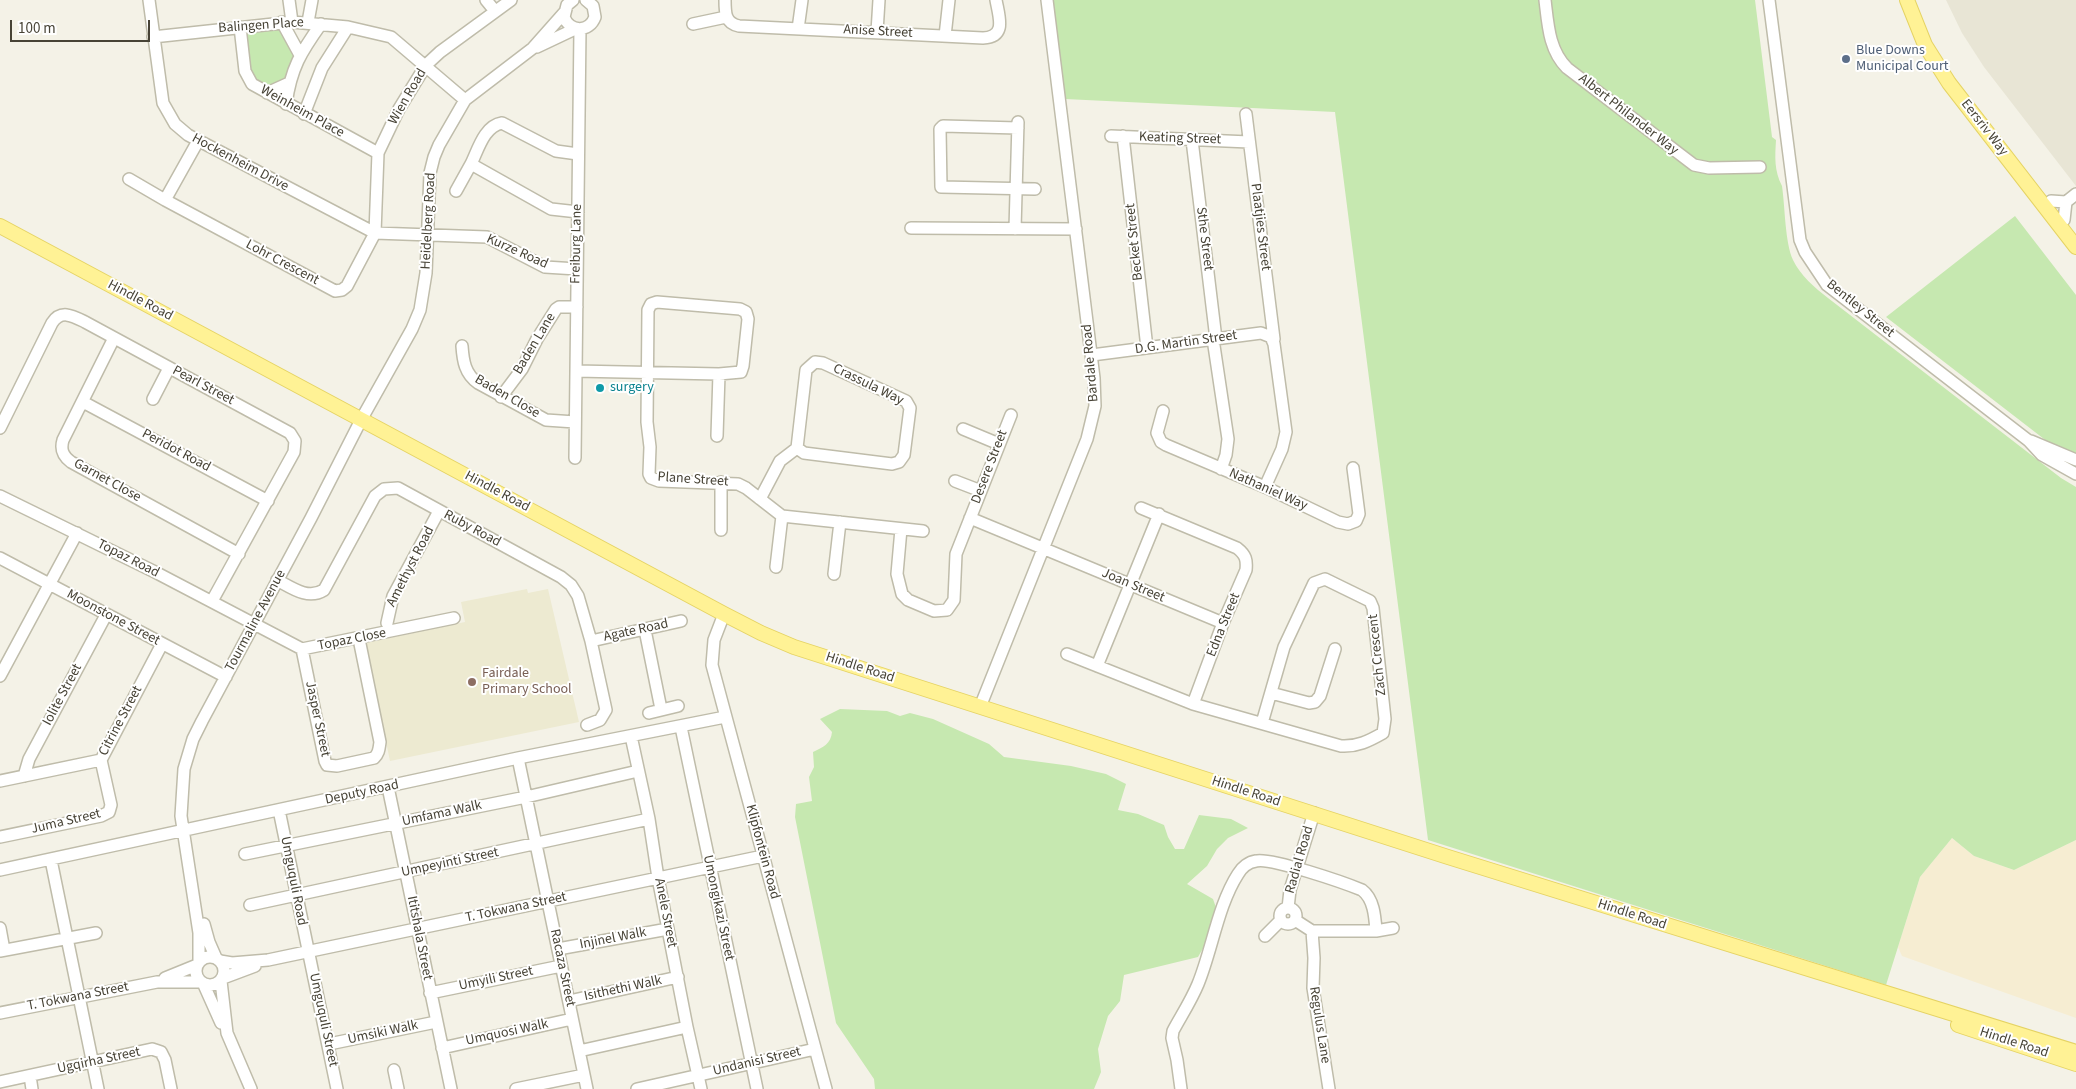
<!DOCTYPE html>
<html>
<head>
<meta charset="utf-8">
<style>
	body { margin:0 }
	#map { position:relative; width:2076px; height:1089px; overflow:hidden; background:#f4f2e7; font-family:"Source Sans 3",sans-serif }
	canvas { display:block }
	.scale { position:absolute; left:10px; top:20px; width:140px; height:22px; box-sizing:border-box; border:2px solid #474336; border-top:0; padding-left:6px; font-size:15px; line-height:18px; white-space:nowrap; color:#474336; -webkit-text-stroke:4px #fff; paint-order:stroke }
</style>
</head>
<body>
<div id="map">
<canvas width="2076" height="1089"></canvas>
<div class="scale">100 m</div>
</div>
<script>
const context = document.querySelector('canvas').getContext('2d');
context.lineJoin = 'round';
function fillPath(path, color) {
  context.fillStyle = color;
  context.fill(path, 'evenodd');
}
function strokePath(path, color, width, dash) {
  context.strokeStyle = color;
  context.lineWidth = width;
  context.lineCap = dash ? 'butt' : 'round';
  context.setLineDash(dash || []);
  context.stroke(path);
}
function write(font, color, halo, rows, align = 'center') {
  context.font = font + ' "Source Sans 3",sans-serif';
  context.lineWidth = 4;
  context.setLineDash([]);
  context.textBaseline = 'middle';
  context.strokeStyle = halo;
  context.fillStyle = color;
  for (const [text, x, y, turn = 0] of rows) {
    context.save();
    context.translate(x, y);
    context.rotate((+turn || 0) * Math.PI / 180);
    context.textAlign = isNaN(turn) ? turn : align;
    if (halo) context.strokeText(text, 0, 0);
    context.fillText(text, 0, 0);
    context.restore();
  }
}
const residential = new Path2D(`
	M1946,0h130v186l-92,-119 -22,-34z`);
const commercial = new Path2D(`
	M1952,838l22,18 40,14 62,-30v178l-174,-62 -4,-9 22,-70z`);
const education = new Path2D(`
	M527,589l1,4 20,-4 31,133 -189,39 -25,-118 100,-21 -4,-20z`);
const green = new Path2D(`
	M1052,0h703l17,137 4,3c-1,17 -2,30 6,46 3,20 3,57 11,74 7,15 22,28 35,38l233,180 15,9v353l-62,30 -40,-14 -22,-18 -32,39 -34,108 -458,-145 -93,-728 -270,-13z
	M279,29l4,2 12,24 -9,23 -14,10 -21,-9 -6,-48z
	M2015,216l61,79v160l-23,-9 -9,-7 -158,-122z
	M840,709l47,2 13,5 10,-3 23,6 56,25 15,13 67,9 35,8 20,10 -8,26 20,4 26,11 4,12 7,12h9l15,-34 32,4 17,9 -20,10 -11,11 -10,17 -20,18 26,15 7,20 -22,38 -74,18 -4,26 -12,15 -10,33 3,23 -7,17h-219l-1,-10 -38,-56 -41,-206 1,-13 16,-3 -3,-24 5,-10 -1,-15c10,-5 18,-8 19,-20l-12,-13z`);
const minor = new Path2D(`
	M149,0l14,103 12,21 13,11 187,98 112,4 58,30 32,2
	M289,0l3,22
	M486,0l9,11
	M573,0l-6,5 -3,12c6,15 25,16 31,0l-2,-11 -7,-6
	M725,0c0,13 0,23 14,26l244,12c24,-1 16,-21 13,-38
	M1545,0c3,25 4,50 22,68l127,97 15,3 51,-1
	M1769,0l31,240 5,12 22,33 202,156 13,14 34,19
	M282,22l18,33
	M308,22l4,-22
	M693,24l33,-7
	M240,27l5,44 7,13 126,69
	M798,29l4,-29
	M877,32l2,-32
	M945,36l4,-36
	M153,37l139,-15 56,5 43,10 74,63
	M537,47l38,-18
	M267,93l22,-10
	M286,104c5,-36 15,-52 35,-80
	M304,114l18,-46 26,-41
	M1246,114l28,225
	M1018,128l-75,-2 -3,3 1,58 94,2
	M1111,136l138,6
	M1123,136l24,212
	M1192,140l24,199
	M198,141l-33,59 170,91 7,-1 5,-4 28,-53 3,-80 21,-44 27,-44 14,-13 71,-52
	M129,179l36,21
	M456,191l15,-27
	M2051,201l15,1 10,-8
	M578,212l-27,-3 -80,-45c7,-14 13,-38 31,-41l54,28 22,3
	M2064,220l2,-18
	M911,228l165,1
	M1015,229l3,-107
	M114,338l-51,102c-3,10 0,16 8,22l168,92
	M1213,339l15,100 -2,16 -5,14
	M462,346c1,15 3,28 16,37l68,37 29,2
	M1092,355l169,-22 10,4 3,7 12,88 -4,17 -17,38
	M815,362l8,1 83,38 4,7 -6,47 -5,7 -7,2 -88,-11 -7,-5 9,-78z
	M576,371l143,3 22,-2 2,-6 5,-47 -2,-7 -6,-3 -83,-7 -6,2 -3,6 -1,112 3,25 -1,27 2,4 8,3 79,3 8,4 36,28 141,15
	M501,397l21,-28 15,-30 19,-30 3,-2h18
	M153,399l16,-31
	M83,402l185,99
	M1163,411l-6,22 4,9 5,3 99,42 73,35 10,2 8,-3 3,-7 -6,-46
	M0,428l52,-105c9,-14 21,-7 33,-1l205,111 5,8 -1,11 -82,149
	M963,429l36,15
	M717,436l2,-62
	M2031,441l45,19
	M575,458l5,-429
	M955,481l26,10
	M0,496l155,76 147,77 152,-31
	M760,499l20,-38 17,-13
	M970,518l253,105
	M901,529l-4,45 5,20 6,6 26,11 13,-1 7,-10 2,-46 55,-139
	M721,530v-48
	M0,558l226,119
	M776,567l6,-51
	M834,574l6,-52
	M277,580c15,8 31,20 47,10l51,-94 9,-7 14,-1 163,89 10,8 7,11 13,45 15,69 -6,10 -13,5
	M724,614l-10,26 -2,25 114,424
	M387,623l6,-27 46,-85
	M645,630l16,79
	M591,641l90,-20
	M302,649l23,112 2,4 10,1 37,-8c5,-5 5,-9 6,-16l-21,-103
	M1067,654l126,50 30,-81 23,-53c1,-10 0,-15 -9,-22l-96,-40
	M1097,666l62,-152
	M0,676l77,-143
	M1271,693l38,10 6,-1 5,-6 15,-47
	M1193,704l148,42c16,1 28,-5 42,-13l2,-14 -12,-111 -3,-7 -45,-22 -11,4 -30,64 -22,76
	M980,707l107,-268 8,-33 -1,-28 -47,-378
	M649,713l29,-7
	M681,727l76,362
	M631,736l18,83 9,59 29,149 14,62
	M518,758l69,331
	M101,760l61,-116
	M24,776l5,-17 77,-144
	M0,781l101,-21
	M388,787l63,302
	M279,810l58,279
	M0,837l101,-21 8,-4 2,-7 -10,-45
	M245,854l281,-57 112,-26
	M51,860l47,229
	M0,870l518,-112 207,-41
	M250,905l399,-86
	M1280 916a8 8 0 1 1 16 0a8 8 0 1 1-16 0Z
	M1288,908l2,-18 24,-77
	M1295,920l17,11h64l17,-3
	M204,924l5,18 7,16
	M0,928l4,22
	M1312,931l2,27 -1,30 16,101
	M1265,936l16,-16
	M558,949l110,-20
	M0,951l96,-18
	M196 971a14 14 0 1 1 28 0a14 14 0 1 1-28 0Z
	M199,961v-28l-18,-117 3,-47 9,-30 9,-18 109,-203 50,-98 51,-91 8,-19 6,-37 4,-100 4,-16 5,-12 26,-45 68,-52 31,-35
	M220,961l12,2 36,-3 495,-104
	M165,978l32,-13
	M223,978l32,-12
	M221,981l6,52 24,56
	M204,985l17,38
	M430,993l131,-27
	M569,1001l109,-24
	M0,1013l157,-31h43
	M329,1044l107,-22
	M442,1048l130,-29
	M579,1051l108,-24
	M394,1070l4,19
	M30,1076l2,13
	M0,1082l152,-33 9,3 4,8 6,29
	M516,1089l68,-14
	M637,1089l178,-40
	M1181,1089l-4,-29 -5,-22 1,-7c8,-15 18,-30 25,-47 14,-34 20,-79 40,-110 4,-7 11,-12 18,-13 14,-4 89,22 106,29 12,9 13,27 14,41`);
const major = new Path2D(`
	M1907,0l18,45 24,38 127,164
	M0,226l724,388 37,19 33,14 654,210 628,195
	M1958,1025l118,39`);
const markers = [
	[1846,59,5,"#5c6f8a"],
	[600,388,5,"#0f9aa8"],
	[472,682,5,"#8d6e63"]
];
const streetNames = [
	["Balingen Place",261,26,-4],
	["Anise Street",878,32,3],
	["Wien Road",408,97,-60],
	["Weinheim Place",302,112,29],
	["Albert Philander Way",1628,115,38],
	["Eersriv Way",1984,128,52],
	["Keating Street",1180,139,2],
	["Hockenheim Drive",240,163,28],
	["Heidelberg Road",429,221,-87],
	["Plaatjies Street",1260,227,83],
	["Sthe Street",1204,239,83],
	["Becket Street",1135,242,-96],
	["Freiburg Lane",577,244,-89],
	["Kurze Road",517,252,24],
	["Lohr Crescent",282,263,28],
	["Hindle Road",140,301,28],
	["Bentley Street",1860,309,39],
	["D.G. Martin Street",1186,343,-8],
	["Baden Lane",535,344,-59],
	["Bardale Road",1091,363,-95],
	["Crassula Way",868,385,26],
	["Pearl Street",203,386,28],
	["Baden Close",507,397,30],
	["Peridot Road",176,451,28],
	["Desere Street",990,467,-69],
	["Plane Street",693,480,4],
	["Garnet Close",107,481,29],
	["Nathaniel Way",1268,490,24],
	["Hindle Road",497,492,28],
	["Ruby Road",472,529,28],
	["Topaz Road",128,559,27],
	["Amethyst Road",411,567,-63],
	["Joan Street",1133,586,23],
	["Moonstone Street",113,618,28],
	["Tourmaline Avenue",256,621,-62],
	["Edna Street",1224,625,-68],
	["Agate Road",636,631,-12],
	["Topaz Close",352,640,-11],
	["Zach Crescent",1378,655,-96],
	["Hindle Road",860,668,18],
	["Iolite Street",63,695,-62],
	["Jasper Street",317,719,78],
	["Citrine Street",121,721,-62],
	["Hindle Road",1246,792,18],
	["Deputy Road",362,793,-12],
	["Umfama Walk",442,814,-12],
	["Juma Street",66,822,-13],
	["Klipfontein Road",762,852,75],
	["Radial Road",1300,860,-74],
	["Umpeyinti Street",450,863,-12],
	["Umguquli Road",293,881,79],
	["T. Tokwana Street",516,908,-12],
	["Umongikazi Street",718,908,78],
	["Anele Street",665,913,79],
	["Hindle Road",1632,915,18],
	["Ititshala Street",419,938,79],
	["Injinel Walk",613,939,-11],
	["Racaza Street",562,968,78],
	["Umyili Street",496,979,-12],
	["Isithethi Walk",623,989,-12],
	["T. Tokwana Street",78,997,-11],
	["Umguquli Street",323,1020,78],
	["Regulus Lane",1319,1025,81],
	["Umsiki Walk",383,1033,-12],
	["Umquosi Walk",507,1033,-12],
	["Hindle Road",2014,1043,18],
	["Ugqirha Street",99,1061,-12],
	["Undanisi Street",757,1062,-13]
];
const serviceNames = [
	["Blue Downs",1856,51],
	["Municipal Court",1856,67]
];
const cultureNames = [
	["surgery",610,388]
];
const educationNames = [
	["Fairdale",482,674],
	["Primary School",482,690]
];
fillPath(residential, '#e8e5d5');
fillPath(commercial, '#f6edd2');
fillPath(education, '#edead1');
fillPath(green, '#c6e8b0');
strokePath(minor, '#bfbcaa', 14);
strokePath(major, '#e5d364', 16);
strokePath(minor, '#fff', 11);
strokePath(major, '#fff295', 14);
for (const [x, y, r, color] of markers) {
  const dot = new Path2D();
  dot.arc(x, y, r, 0, 2 * Math.PI);
  context.fillStyle = color;
  context.fill(dot);
  strokePath(dot, '#fff', 2);
}
write('14px', '#474336', '#fff', streetNames);
write('14px', '#4e5e75', '#fff', serviceNames, 'left');
write('14px', '#0d838f', '#fff', cultureNames, 'left');
write('14px', '#785e54', '#fff', educationNames, 'left');
</script>
</body>
</html>
